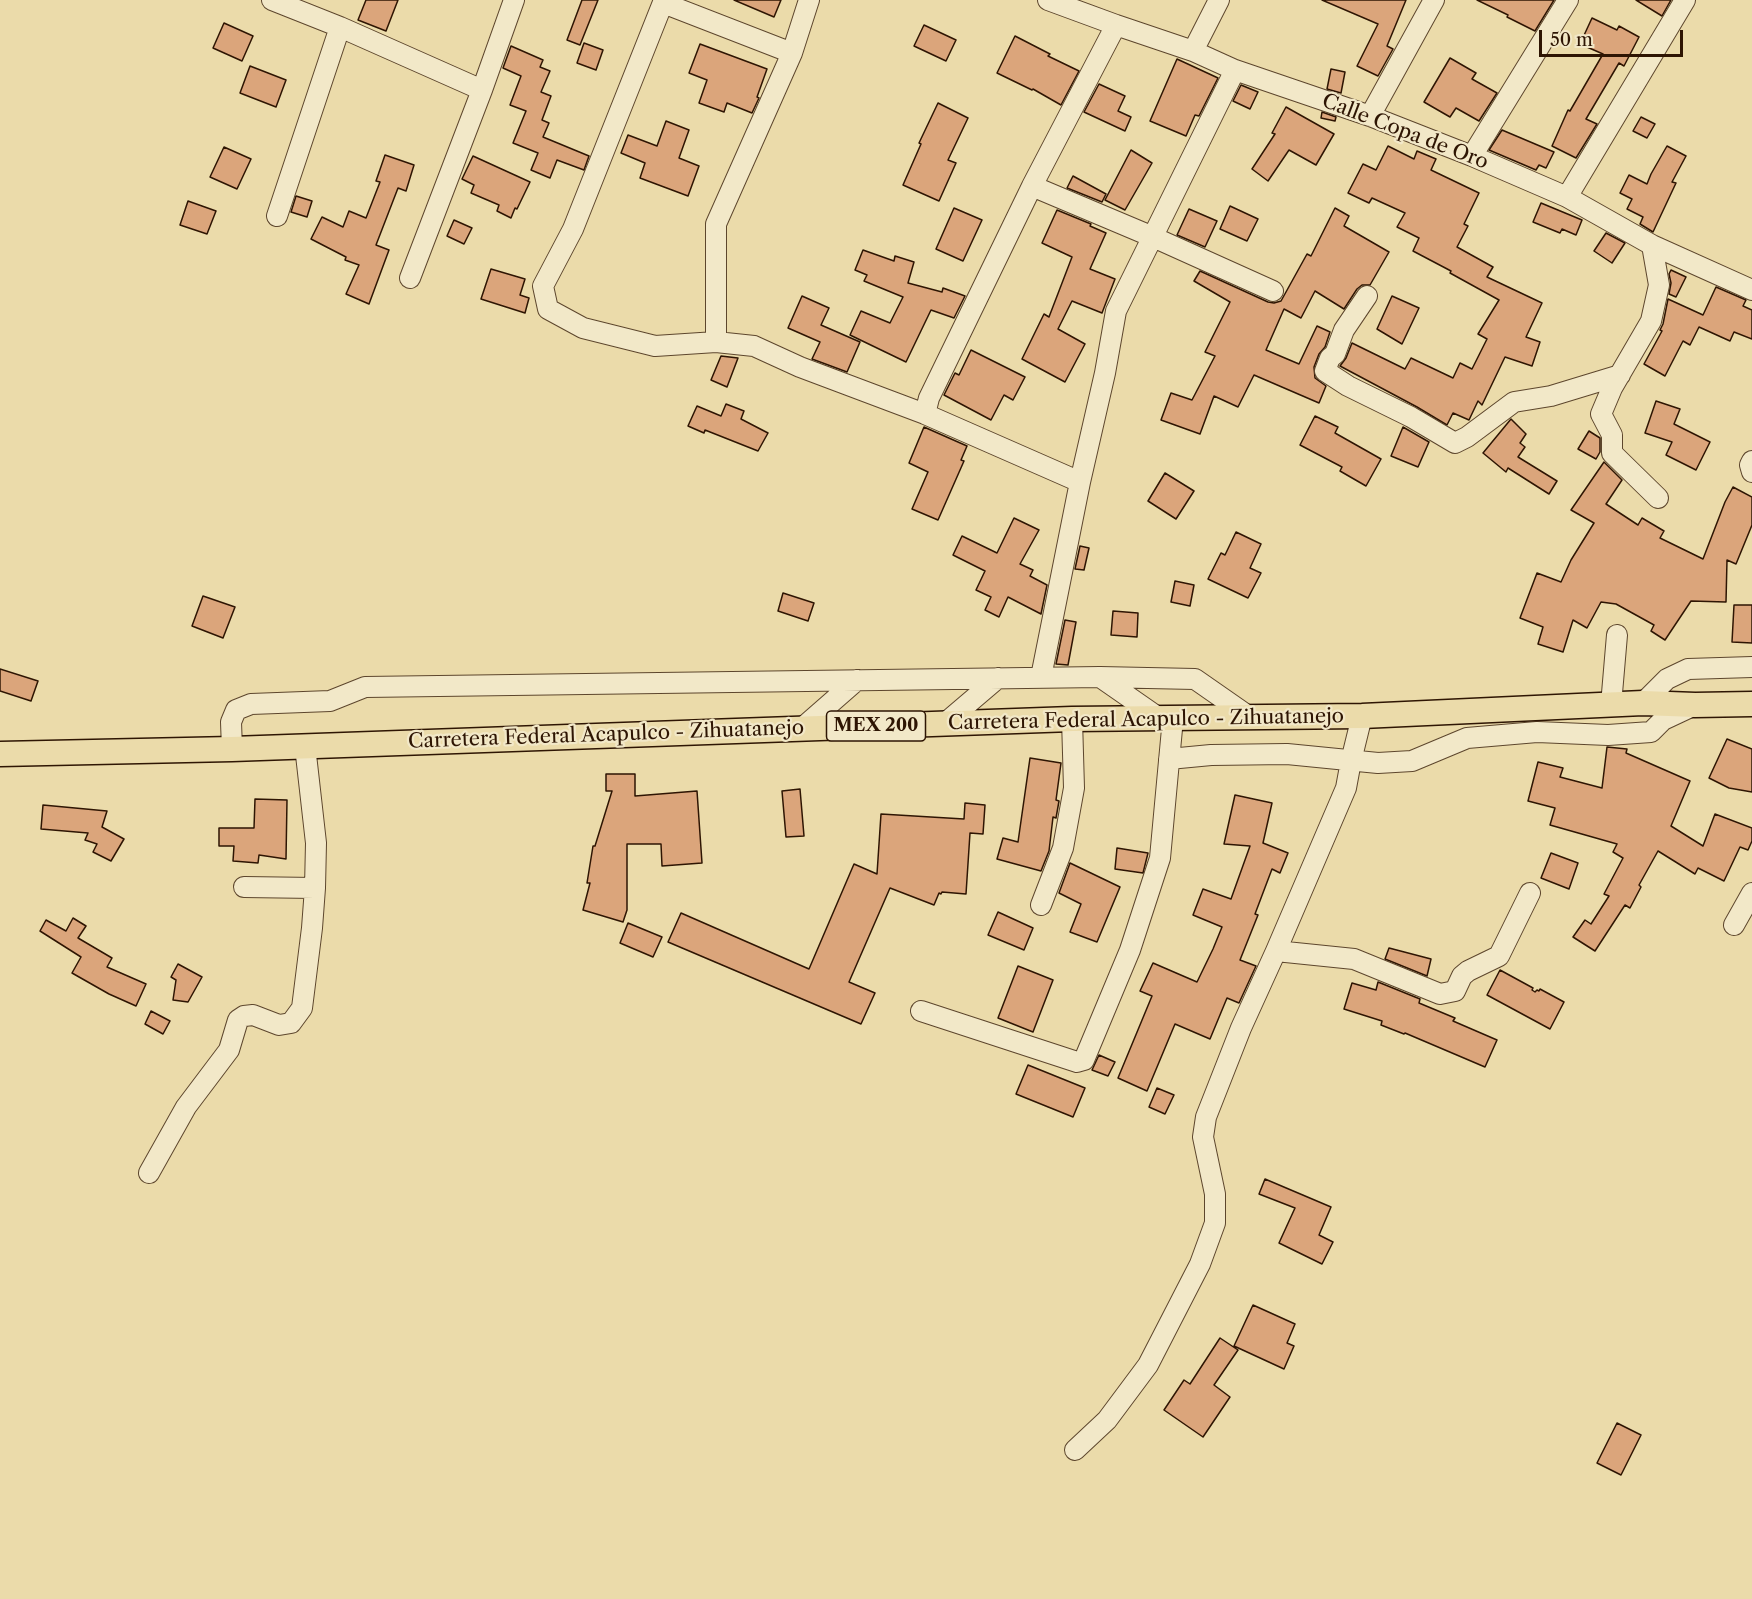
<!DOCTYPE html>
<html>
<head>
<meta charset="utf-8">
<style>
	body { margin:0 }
	#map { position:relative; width:1752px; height:1599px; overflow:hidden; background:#ebdbaa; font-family:"Libre Caslon Text",serif }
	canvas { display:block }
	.scale { position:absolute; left:1539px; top:30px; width:144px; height:27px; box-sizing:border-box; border:3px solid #2e1503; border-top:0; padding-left:8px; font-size:18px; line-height:21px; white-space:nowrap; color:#2e1503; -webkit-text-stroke:4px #f2e8c8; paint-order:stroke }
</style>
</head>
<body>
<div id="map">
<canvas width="1752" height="1599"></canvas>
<div class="scale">50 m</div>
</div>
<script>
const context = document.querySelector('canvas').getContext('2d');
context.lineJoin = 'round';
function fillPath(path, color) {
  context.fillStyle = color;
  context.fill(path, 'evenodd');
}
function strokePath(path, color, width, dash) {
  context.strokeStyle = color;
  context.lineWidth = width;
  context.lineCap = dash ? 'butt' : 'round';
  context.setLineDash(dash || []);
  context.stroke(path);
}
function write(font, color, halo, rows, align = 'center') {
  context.font = font + ' "Libre Caslon Text",serif';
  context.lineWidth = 4.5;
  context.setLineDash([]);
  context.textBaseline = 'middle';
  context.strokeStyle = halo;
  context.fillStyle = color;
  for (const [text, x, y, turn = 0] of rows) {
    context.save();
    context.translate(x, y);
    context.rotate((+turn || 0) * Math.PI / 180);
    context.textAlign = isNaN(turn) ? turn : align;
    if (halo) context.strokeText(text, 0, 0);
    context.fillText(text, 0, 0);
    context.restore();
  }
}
const building = new Path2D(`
	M366,0h32l-12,31 -28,-11z
	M582,0h16l-18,45 -13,-5z
	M734,0h47l-7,17z
	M1322,0h84l-19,46 6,3 -15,27 -21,-10 21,-42z
	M1477,0h77l-19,31 -28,-14 1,-2z
	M1636,0h35l-9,16z
	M1592,18l25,12 2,-4 20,11 -15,29 -5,-3 -33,56 11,5 -21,34 -24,-12 16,-36 2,1 33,-57 -23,-10z
	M224,23l29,13 -11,25 -29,-13z
	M924,25l32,15 -10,21 -32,-15z
	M1015,36l35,18 -2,2 31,15 -18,34 -28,-16 -1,1 -35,-17z
	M584,43l19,7 -7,20 -19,-7z
	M700,44l67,25 -10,28 2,1 -7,15 -25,-10 -3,9 -25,-9 8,-23 -18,-7z
	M511,46l32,14 -3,7 10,4 -9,21 10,4 -9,24 7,3 -6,14 46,19 -5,14 -27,-10 -7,18 -19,-8 7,-17 -25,-10 13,-32 -16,-6 11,-29 -18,-8z
	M1450,58l26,15 -4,6 25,14 -18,28 -23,-13 -6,9 -26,-15z
	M1177,59l41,19 -19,38 -4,-1 -9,21 -36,-15z
	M250,66l36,14 -10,27 -36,-14z
	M1331,69l14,3 -4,21 -14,-4z
	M1099,84l26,12 -7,15 13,6 -6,14 -41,-19z
	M1241,85l17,7 -8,17 -17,-8z
	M938,103l30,15 -20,42 8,3 -17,38 -36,-16 18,-41 -2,-1z
	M1286,107l48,27 -18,31 -27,-15 -21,31 -16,-12 23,-35 -3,-1z
	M1322,112l14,5 -1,4 -14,-3z
	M1641,117l14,7 -8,14 -14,-7z
	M666,121l23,9 -10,28 20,8 -11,30 -48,-18 5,-15 -24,-10 7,-18 29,11z
	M1502,130l52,22 -8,16 -7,-3 -3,5 -47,-20z
	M1388,146l26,13 3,-8 19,8 -5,11 48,23 -15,31 4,2 -11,21 36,20 -6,10 55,26 -16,34 14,5 -8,24 -27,-9 -23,48 -4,-4 -9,19 -16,-7 -6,12 -30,-18 -77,-41 6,-8 6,-15 53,26 6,-11 42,20 7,-15 12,6 15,-30 -9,-5 21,-34 -49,-27 1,-2 -38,-20 6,-13 -22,-11 8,-14 -33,-15 -3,5 -21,-10 15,-29 13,6z
	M1667,146l19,10 -14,26 4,1 -23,49 -13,-8 3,-7 -16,-8 5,-10 -12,-6 9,-18 18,9 4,-10z
	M224,147l27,12 -14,30 -27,-12z
	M1131,150l21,13 -27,47 -20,-10z
	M385,155l29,10 -8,26 -8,-3 -22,57 13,5 -20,54 -23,-10 13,-29 -14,-5 1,-3 -35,-18 11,-22 21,10 6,-16 17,7 14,-36 -4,-1z
	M473,156l57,26 -13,27 -2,-1 -4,10 -14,-7 2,-6 -28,-12 3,-8 -12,-6z
	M1073,176l33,18 -4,8 -35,-14z
	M296,196l16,5 -5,16 -16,-5z
	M188,201l28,10 -9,23 -27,-9z
	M1541,203l41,17 -6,15 -14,-6 -2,4 -27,-11z
	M1230,206l28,13 -11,22 -27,-12z
	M954,208l28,12 -19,41 -27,-12z
	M1335,208l14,8 -5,10 45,26 -19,33h-8l-5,4 -13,20 -29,-18 -14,27 -17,-9 -18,41 33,14 18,-38 13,6 -5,15 -6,7 -5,13 1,11 11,8 -7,17 -65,-28 -16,32 -24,-11 -14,38 -39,-14 10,-27 21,7 23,-44 -10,-4 25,-50 -36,-21 6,-10 68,31 6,1 7,-2 26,-47 4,2z
	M1189,209l28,12 -12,26 -28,-12z
	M1057,210l34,14 -1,2 16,7 -16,36 25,10 -13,34 -30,-12 -14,28 27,15 -20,38 -43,-23 22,-45 5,3 23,-60 -30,-14z
	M454,220l18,8 -8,16 -17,-8z
	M1606,233l19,10 -13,20 -18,-12z
	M863,250l31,11 1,-5 19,6 -6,21 34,9 1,-4 22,8 -11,22 -23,-8 -25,52 -56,-27 11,-24 29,12 13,-26 -39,-16 3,-6 -12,-5z
	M491,269l34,10 -5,16 9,3 -4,15 -44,-14z
	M1671,270l15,7 -10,20 -7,-3 2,-11 -2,-9z
	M1716,287l30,13 -3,6 9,4v29l-18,-7 -4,9 -31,-14 -9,18 -7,-4 -18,35 -21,-12 18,-33 -2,-1 3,-6 5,-25 35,16z
	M802,296l27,12 -8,17 39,17 -13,30 -35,-13 8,-17 -32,-14z
	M1392,296l27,12 -17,36 -25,-15z
	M971,350l54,27 -12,23 -9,-5 -13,25 -47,-25 11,-22 4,2z
	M721,356l17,2 -11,29 -16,-7z
	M1656,401l24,8 -6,15 36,18 -14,28 -30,-15 6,-13 -27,-9z
	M726,404l18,7 -3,8 27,14 -10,18 -53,-21 -1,3 -16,-7 9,-20 24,10z
	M1315,416l23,11 -3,6 46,26 -15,27 -26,-15 2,-4 -42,-22z
	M1511,419l15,15 -6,9 5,4 -7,10 39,24 -8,13 -41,-26 -2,4 -23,-19z
	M924,427l43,19 -6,14 3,1 -26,59 -26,-11 16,-37 -19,-9z
	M1403,427l26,15 -11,25 -27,-11z
	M1589,431l11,7v14l-4,7 -18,-10z
	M1604,462l18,18 -16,24 32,21 4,-7 22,13 -4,7 43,21 22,-57 8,-15 19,10v28l-16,39 -9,-4 -1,42 -35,-1 -26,39 -14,-9 3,-6 -38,-21 -15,-2 -14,26 -14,-8 -10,32 -25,-8 5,-17 -23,-9 17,-45 24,9 10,-22 23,-37 -23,-13z
	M1165,473l29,18 -18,28 -28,-18z
	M1014,518l25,12 -19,34 13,6 -3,6 17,9 -6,29 -33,-17 -9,20 -14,-7 6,-13 -15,-7 9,-19 -32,-16 9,-19 35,17z
	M1236,532l25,12 -11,24 11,5 -13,25 -40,-19 13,-26 4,2z
	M1080,546l9,2 -5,22 -9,-1z
	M1175,581l19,4 -4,21 -19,-4z
	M783,593l31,10 -6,18 -30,-10z
	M203,596l32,11 -12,31 -31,-12z
	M1734,605h18v38l-20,-1z
	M1113,611l25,2 -1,24 -26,-2z
	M1065,620l11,2 -8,43 -12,-1z
	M0,669l38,12 -7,20 -31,-10z
	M1727,739l25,10v43l-23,-4 -20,-10z
	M1607,747l20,2 -1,4 64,28 -19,45 32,20 12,-32 37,14v13l-4,9 -8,-3 -16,34 -26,-13 -3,6 -37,-23 -19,34 2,2 -11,21 -5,-3 -30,46 -22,-14 12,-17 6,4 18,-28 -5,-2 19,-36 -10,-6 4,-8 -67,-19 5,-17 -27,-7 10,-39 25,6 -3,9 42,11z
	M1030,758l31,5 -5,37 3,1 -3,17 -3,-1 -4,34 -8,20 -44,-12 6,-21 15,4z
	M606,774h29v22l62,-5 5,72 -40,3 -1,-22h-34v66l-4,12 -40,-12 7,-27h-3l6,-37h2l17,-55h-6z
	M800,789l4,47 -18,1 -4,-46z
	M1235,795l37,8 -9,40 25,10 -8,20 -8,-4 -17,45 3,1 -18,45 16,6 -17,37 -12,-5 -17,41 -35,-15 -28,67 -29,-13 34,-82 -12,-5 13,-28 44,19 16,-33 9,-22 -29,-12 10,-26 28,10 19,-53 -26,-2z
	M255,799l32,1 -1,59 -27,-4 -1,8 -25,-2 1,-15h-15v-18h35z
	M965,803l20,2 -2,29 -13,-1 -4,61 -24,-2 -1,2 -2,-1 -5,12 -44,-17 -41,94 26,11 -14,31 -193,-82 13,-29 128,56 45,-105 23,10 4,-60 83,5z
	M43,805l64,6 -5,16 22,12 -13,22 -18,-9 4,-8 -12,-4 3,-7 -47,-4z
	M1117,848l31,5 -5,20 -28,-4z
	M1551,853l27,10 -9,26 -28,-11z
	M1070,863l50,24 -23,55 -27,-10 11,-28 -22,-11z
	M998,912l35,16 -9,22 -36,-15z
	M73,918l13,8 -8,12 34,20 -5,9 39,17 -10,22 -27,-12 -37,-21 9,-16 -41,-26 6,-11 20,11z
	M628,923l34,14 -9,20 -33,-14z
	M1389,948l42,11 -4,17 -42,-17z
	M178,964l24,13 -14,25 -15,-2 3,-20 -5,-3z
	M1018,966l35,14 -20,52 -35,-14z
	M1500,970l33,18 -1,2 3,2 2,-2 2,1 1,-2 24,13 -14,27 -63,-34z
	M1378,982l42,17 -1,4 36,15 -2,3 44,19 -12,27 -80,-34 -1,1 -23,-9 1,-4 -38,-12 8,-26 24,7z
	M151,1011l19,10 -7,13 -18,-10z
	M1099,1055l16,7 -7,14 -16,-6z
	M1028,1065l57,23 -12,29 -57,-23z
	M1157,1088l17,7 -9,19 -16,-7z
	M1265,1179l66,28 -12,28 14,7 -11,22 -43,-21 16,-35 -36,-14z
	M1253,1305l42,19 -8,19 7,3 -10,23 -50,-23z
	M1220,1338l18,12 -24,35 16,12 -27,40 -39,-27 20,-30 6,4z
	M1617,1423l24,12 -20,40 -24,-12z`);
const minor = new Path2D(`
	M272,0l68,27 142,63
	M664,0l-91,229 -30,57 5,23 35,19 72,18 61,-4 38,4 46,21 125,47 155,68
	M1048,0l68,25 77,26 42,19 135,46 102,40 95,41 85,48 100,45
	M663,3l129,50
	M1193,51l26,-51
	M1370,116l64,-116
	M1472,156l96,-156
	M1032,186l121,51 120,54
	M1567,197l118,-197
	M277,216l63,-189
	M1652,245l7,40 -8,36 -39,67 -11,26 11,21v18l46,45
	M410,278l72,-188 32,-90
	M1367,296l-23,34 -9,24 -5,4 -5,13 23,15 63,31 44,26 12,-6 47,-35 37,-6 69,-21
	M716,342v-118l76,-171 17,-53
	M925,414l4,-16 103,-212 84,-161
	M1752,461l-2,4 2,7
	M1041,677l39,-195 25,-109 11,-62 119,-241
	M1100,677l95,2 56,39
	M1643,703l24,-24 21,-10 64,-2
	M1611,705l6,-70
	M944,724l54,-46
	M801,729l56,-49
	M232,749l-1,-27 5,-12 15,-6 79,-3 35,-14 735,-10 59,41
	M1169,759l42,-4 76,-1 91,9 34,-2 55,-23 70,-6 71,3 43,-3 12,-12 32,-15
	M244,887l71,1
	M1041,905l22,-57 11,-60 -2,-69
	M1734,925l18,-32
	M1276,951l78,8 86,35 15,-3 7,-15 6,-5 31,-15 31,-63
	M921,1011l156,51 7,-2 46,-110 30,-92 13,-140
	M149,1173l37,-66 43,-57 9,-30 6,-4 9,-1 26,10 12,-2 11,-15 10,-80 3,-40 1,-45 -11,-97
	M1075,1450l32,-30 41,-55 52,-101 15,-41v-29l-12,-57 3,-20 35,-89 35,-77 70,-163 5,-27 11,-45`);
const major = new Path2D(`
	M0,754l232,-5 840,-30 290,-3 281,-13 52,2 57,-1`);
const shields = [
	[876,726,99]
];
const shieldNames = [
	["MEX 200",876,726]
];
const streetNames = [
	["Calle Copa de Oro",1405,132,21],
	["Carretera Federal Acapulco - Zihuatanejo",1146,720,-1],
	["Carretera Federal Acapulco - Zihuatanejo",606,735,-2]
];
fillPath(building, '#dba57b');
strokePath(building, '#2e1503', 1.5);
strokePath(minor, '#5d462d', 22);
strokePath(major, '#2e1503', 27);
strokePath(minor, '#f2e8c8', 20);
strokePath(major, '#ebdbaa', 24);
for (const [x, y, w] of shields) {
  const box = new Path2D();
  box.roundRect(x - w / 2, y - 15, w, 30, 4.5);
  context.fillStyle = '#f2e8c8';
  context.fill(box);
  strokePath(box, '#2e1503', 1.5);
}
write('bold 18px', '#2e1503', null, shieldNames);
write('20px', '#2e1503', '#f2e8c8', streetNames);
</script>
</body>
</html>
